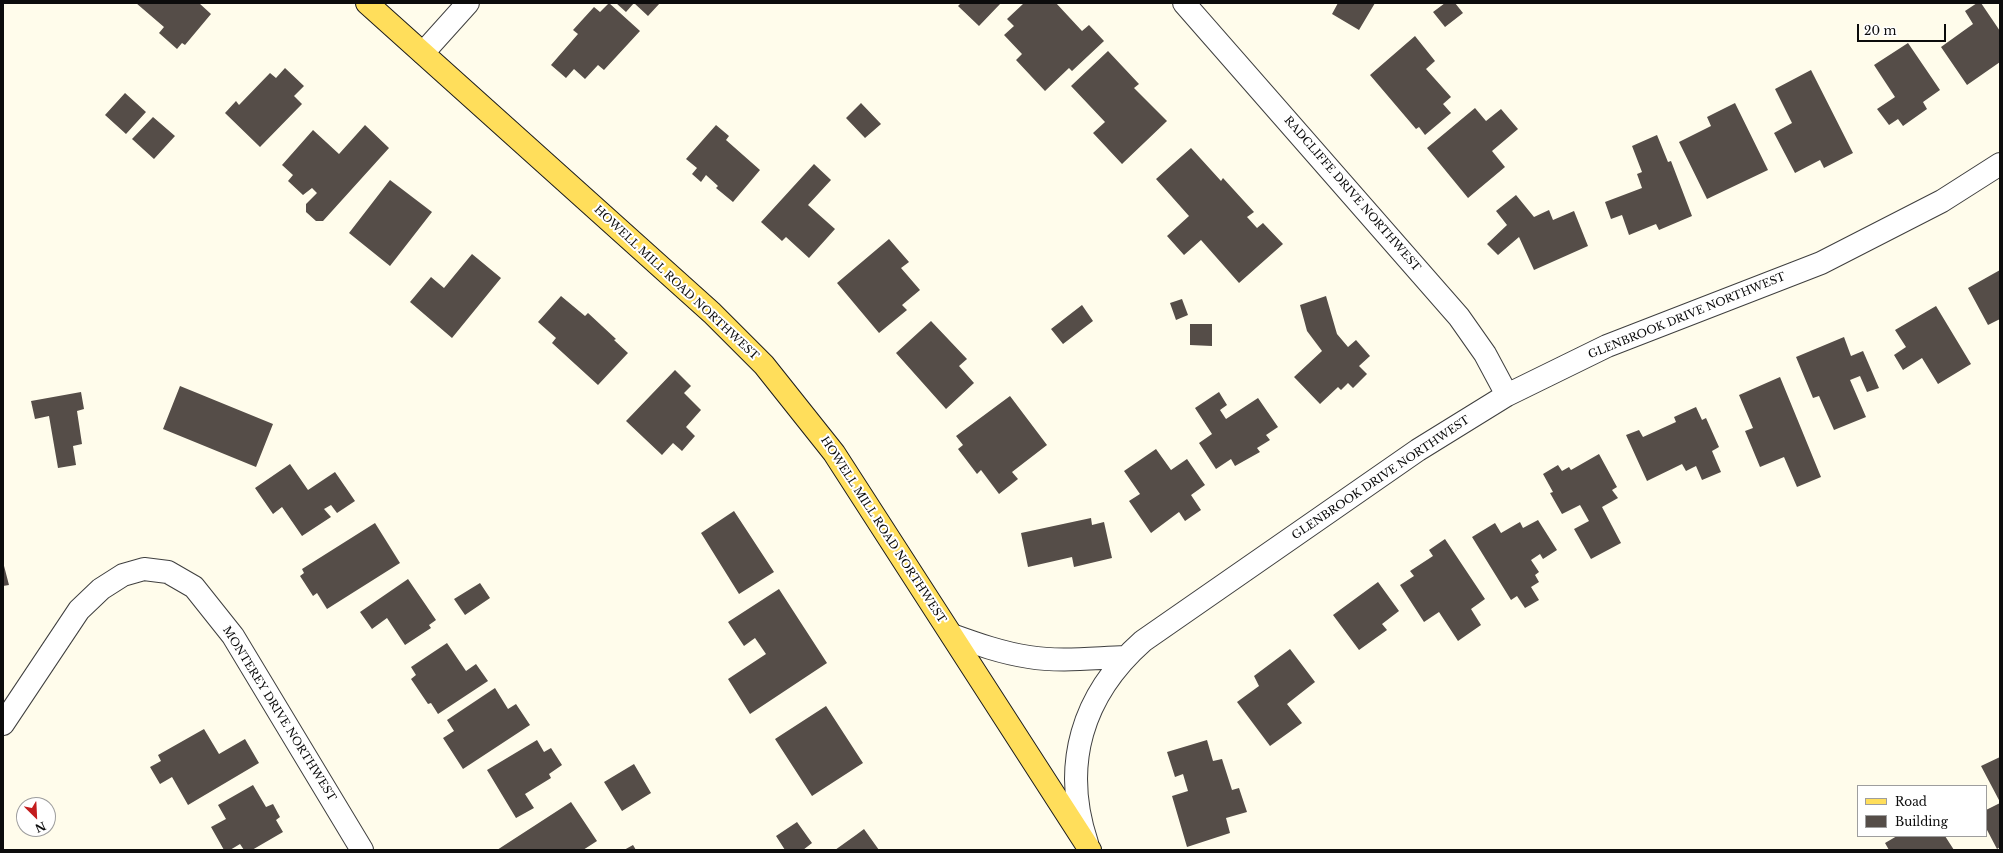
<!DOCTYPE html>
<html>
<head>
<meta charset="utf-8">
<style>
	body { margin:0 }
	#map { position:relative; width:2003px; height:853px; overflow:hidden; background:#fffceb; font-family:"Libre Baskerville",serif }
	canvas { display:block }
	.frame { position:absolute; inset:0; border:4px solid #0c0c0c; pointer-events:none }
	.legend { position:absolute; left:1857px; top:785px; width:130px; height:52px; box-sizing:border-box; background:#fff; border:1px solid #9e9e9e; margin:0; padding:5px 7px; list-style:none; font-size:12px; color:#0c0c0c }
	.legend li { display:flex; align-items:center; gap:8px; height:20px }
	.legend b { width:20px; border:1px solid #9e9e9e }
	.north { position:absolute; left:16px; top:797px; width:40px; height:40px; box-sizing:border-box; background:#fff; border:1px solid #9e9e9e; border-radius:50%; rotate:156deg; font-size:11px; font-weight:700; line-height:16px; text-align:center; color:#0c0c0c }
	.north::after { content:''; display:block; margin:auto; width:14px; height:18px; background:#c31c1d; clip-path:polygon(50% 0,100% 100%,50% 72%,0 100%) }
	.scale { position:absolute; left:1857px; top:24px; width:89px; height:18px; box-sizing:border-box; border:2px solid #0c0c0c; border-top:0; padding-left:5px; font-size:12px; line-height:14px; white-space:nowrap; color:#0c0c0c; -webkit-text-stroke:3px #fff; paint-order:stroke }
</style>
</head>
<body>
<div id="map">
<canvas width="2003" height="853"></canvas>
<div class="frame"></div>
<ul class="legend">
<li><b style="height:5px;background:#ffde5b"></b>Road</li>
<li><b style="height:11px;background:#554d48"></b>Building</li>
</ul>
<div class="north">N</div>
<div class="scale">20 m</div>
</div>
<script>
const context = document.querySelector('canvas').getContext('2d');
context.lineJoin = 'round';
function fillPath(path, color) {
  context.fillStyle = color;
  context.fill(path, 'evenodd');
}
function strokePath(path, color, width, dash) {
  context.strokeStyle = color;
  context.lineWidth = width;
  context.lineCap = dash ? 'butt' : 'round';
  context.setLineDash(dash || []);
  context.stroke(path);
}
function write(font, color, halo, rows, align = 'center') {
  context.font = font + ' "Libre Baskerville",serif';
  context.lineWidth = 4;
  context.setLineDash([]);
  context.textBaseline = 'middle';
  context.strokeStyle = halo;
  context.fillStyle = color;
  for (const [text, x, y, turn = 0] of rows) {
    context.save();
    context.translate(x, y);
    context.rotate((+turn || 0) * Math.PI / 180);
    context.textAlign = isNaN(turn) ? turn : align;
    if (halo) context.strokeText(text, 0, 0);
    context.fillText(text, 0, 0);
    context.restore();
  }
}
const building = new Path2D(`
	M136,3h63l12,11 -26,31 -3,-2 -5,6 -18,-16 5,-6z
	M609,3l31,28 -36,39 -6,-5 -13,14 -11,-10 -8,9 -15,-13 27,-31 -5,-4 21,-23 6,5z
	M616,3h44l-12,13 -14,-13 -8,9z
	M961,3h40l-22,23 -21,-20z
	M1024,3h32l26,28 7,-6 15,16 -32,30 -3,-3 -24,23 -29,-31 6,-6 -18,-19 10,-9 -7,-7z
	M1338,3h37l-16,27 -27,-16z
	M1445,3h10l8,10 -18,14 -12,-15z
	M1977,3h4l19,28v31l-33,23 -26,-38 32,-23 -8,-13z
	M1415,36l20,25 -9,8 25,28 -8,7 8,9 -26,22 -6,-8 -3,2 -46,-54z
	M1908,43l32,47 -17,12 4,7 -24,17 -5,-7 -9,6 -12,-16 18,-12 -21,-32z
	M1108,51l31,33 -5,4 33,33 -45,43 -29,-31 12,-11 -34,-36z
	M285,68l19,18 -10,10 8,8 -42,43 -35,-34 11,-12 3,4 31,-32 6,5z
	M1811,70l42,83 -29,15 -4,-8 -25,13 -21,-40 18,-10 -17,-34z
	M125,93l21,19 -20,22 -21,-19z
	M861,103l20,21 -16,14 -19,-20z
	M1735,103l33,67 -61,29 -28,-57 32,-16 -4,-9z
	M1475,108l11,13 15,-12 17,20 -26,22 13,16 -37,31 -41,-50z
	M153,117l22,19 -21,23 -22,-20z
	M365,125l24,23 -66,73h-7l-10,-9v-8l11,-11 -5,-5 -9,7 -15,-14 5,-6 -11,-10 31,-35 26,24z
	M716,125l13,11 -3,4 34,30 -27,32 -17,-14 2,-2 -12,-11 -5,7 -9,-8 5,-6 -11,-9z
	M1657,135l11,27 3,-1 21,55 -33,14 -3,-6 -27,11 -7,-20 -11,4 -6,-17 37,-14 -5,-14 5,-2 -10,-26z
	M1191,148l30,33 2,-3 31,34 -7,5 10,11 6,-5 20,21 -44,39 -38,-43 -17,15 -17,-19 22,-20 -33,-37z
	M814,164l17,16 -23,25 27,24 -26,29 -23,-21 -4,4 -21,-19z
	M390,180l42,32 -42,54 -41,-33z
	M1516,195l18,22 15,-7 4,10 21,-9 14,35 -54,24 -15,-33 -21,18 -11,-11 20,-19 -11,-14z
	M889,239l20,23 -8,6 19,22 -18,15 5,5 -28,23 -42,-50z
	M472,254l29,24 -49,60 -42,-36 21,-25 13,11z
	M2000,270v49l-12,6 -20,-37z
	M561,296l24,20 3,-3 28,26 -2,1 14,13 -30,32 -46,-42 4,-5 -18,-16z
	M1326,296l11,38 11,13 8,-7 14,16 -11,10 8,8 -14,14 -5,-5 -7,7 -3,-3 -18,17 -26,-27 28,-26 -15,-20 -7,-26z
	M1182,299l6,16 -12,5 -6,-17z
	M1082,305l11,16 -30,23 -12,-15z
	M1936,306l35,58 -33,20 -16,-26 -19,12 -9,-15 12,-8 -11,-17z
	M931,321l36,38 -8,7 15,17 -28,26 -50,-56z
	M1190,324h22v22l-22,-1z
	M1844,337l7,19 12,-5 16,37 -12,4 -7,-16 -10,4 16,37 -32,13 -15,-34 -6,2 -17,-41z
	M675,370l16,16 -7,7 17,17 -15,17 9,9 -13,15 -9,-8 -11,12 -36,-34z
	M1780,377l41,100 -24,10 -13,-30 -24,10 -15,-36 8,-3 -14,-33z
	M180,386l93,38 -17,43 -93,-38z
	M81,392l3,17 -7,2 5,33 -9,2 3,19 -18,3 -9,-52 -14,3 -4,-18z
	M1219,392l8,13 -7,5 6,9 32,-21 20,29 -12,8 4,5 -13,8 3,4 -25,14 -4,-7 -15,10 -17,-26 13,-9 -17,-26z
	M1010,396l37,49 -35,27 6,7 -19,15 -18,-24 -4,4 -19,-25 5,-4 -7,-9z
	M1696,407l6,13 4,-2 13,29 -7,4 9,21 -19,8 -6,-14 -10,5 -4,-7 -35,17 -21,-46 13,-5 4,7 33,-15 -2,-5z
	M1156,449l15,21 16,-11 18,26 -14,10 10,15 -16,11 -6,-9 -28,21 -22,-32 11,-7 -16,-23z
	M1599,454l18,33 -5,3 6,8 -16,9 19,36 -30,16 -17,-30 15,-8 -9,-16 -18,9 -12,-21 3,-1 -10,-18 15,-9 4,6 7,-4 2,3z
	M290,464l18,26 27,-18 20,29 -18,12 -6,-8 -7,4 7,8 -29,19 -20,-29 -9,7 -18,-26z
	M734,511l40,61 -35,22 -38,-61z
	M1091,518l1,7 12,-3 8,36 -38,9 -2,-10 -44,10 -7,-34z
	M1538,520l19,30 -14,9 -3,-5 -9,6 8,12 -4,3 4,7 -8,5 8,13 -14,8 -8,-12 -6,4 -39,-63 23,-14 6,10 19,-11 3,6z
	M375,523l25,40 -73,46 -10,-16 -4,3 -13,-20 4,-3 -2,-4z
	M1445,539l40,60 -14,10 10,16 -23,16 -19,-29 -15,10 -24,-37 14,-9 -4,-5 23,-15 -4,-6z
	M3,562l6,23 -6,1z
	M408,579l28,41 -7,5 2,3 -26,17 -18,-27 -15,11 -12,-17z
	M1378,582l21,29 -17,13 5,6 -28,20 -26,-35z
	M480,583l10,15 -25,17 -11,-16z
	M779,589l48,74 -77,51 -22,-35 38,-25 -11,-16 -11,8 -16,-24z
	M447,643l19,28 10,-7 12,17 -50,33 -7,-11 -3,1 -17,-25 5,-4 -5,-8z
	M1290,649l25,33 -28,22 15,19 -32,23 -33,-44 22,-16 -5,-10z
	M495,688l13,21 8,-5 14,21 -67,44 -20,-31 11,-7 -7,-11z
	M826,706l37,57 -51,33 -37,-57z
	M204,729l15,25 26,-15 14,24 -71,42 -16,-28 -12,7 -10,-17 11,-6 -3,-6z
	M537,740l7,12 7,-4 11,17 -13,9 2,4 -26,16 9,14 -18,10 -29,-48z
	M1207,740l6,21 9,-2 10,31 7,-2 8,24 -21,6 4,15 -43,14 -15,-51 16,-5 -5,-17 -8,3 -8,-25z
	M2000,757v45l-19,-36z
	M634,764l17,29 -29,18 -18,-29z
	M253,785l13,22 7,-3 7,13 -4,3 7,12 -31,18h-8l-4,-6 -10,6h-6l-13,-23 15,-8 -8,-14z
	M571,802l26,39 -14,9h-86z
	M2000,803v44l-3,2 -11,-21v-18z
	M797,822l15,21 -9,7h-18l-9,-14z
	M864,829l15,21h-44l21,-15z
	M1897,836h48l9,14h-65l-4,-7z
	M633,845l3,5h-12z`);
const minor = new Path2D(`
	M1184,3l275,314 26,37 22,41
	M423,53l45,-50
	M952,635c25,9 50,18 77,22 31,5 64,1 96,0
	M3,724l76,-114 22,-21 22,-14 21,-6 24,3 26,15 39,49 129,214
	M1087,843c-26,-78 -5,-148 56,-202l275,-191 89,-55 100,-49 214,-83 121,-62 58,-37`);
const major = new Path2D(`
	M367,3l345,310 52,52 70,88 256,397`);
const streetNames = [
	["RADCLIFFE DRIVE NORTHWEST",1352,194,49],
	["HOWELL MILL ROAD NORTHWEST",676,283,43],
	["GLENBROOK DRIVE NORTHWEST",1687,316,-22],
	["GLENBROOK DRIVE NORTHWEST",1381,478,-34],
	["HOWELL MILL ROAD NORTHWEST",883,530,57],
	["MONTEREY DRIVE NORTHWEST",279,714,58]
];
fillPath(building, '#554d48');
strokePath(minor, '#3f3f3f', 24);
strokePath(major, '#1d1d1d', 24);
strokePath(minor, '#fff', 22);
strokePath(major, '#ffde5b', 22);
write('11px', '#0c0c0c', '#fff', streetNames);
</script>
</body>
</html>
